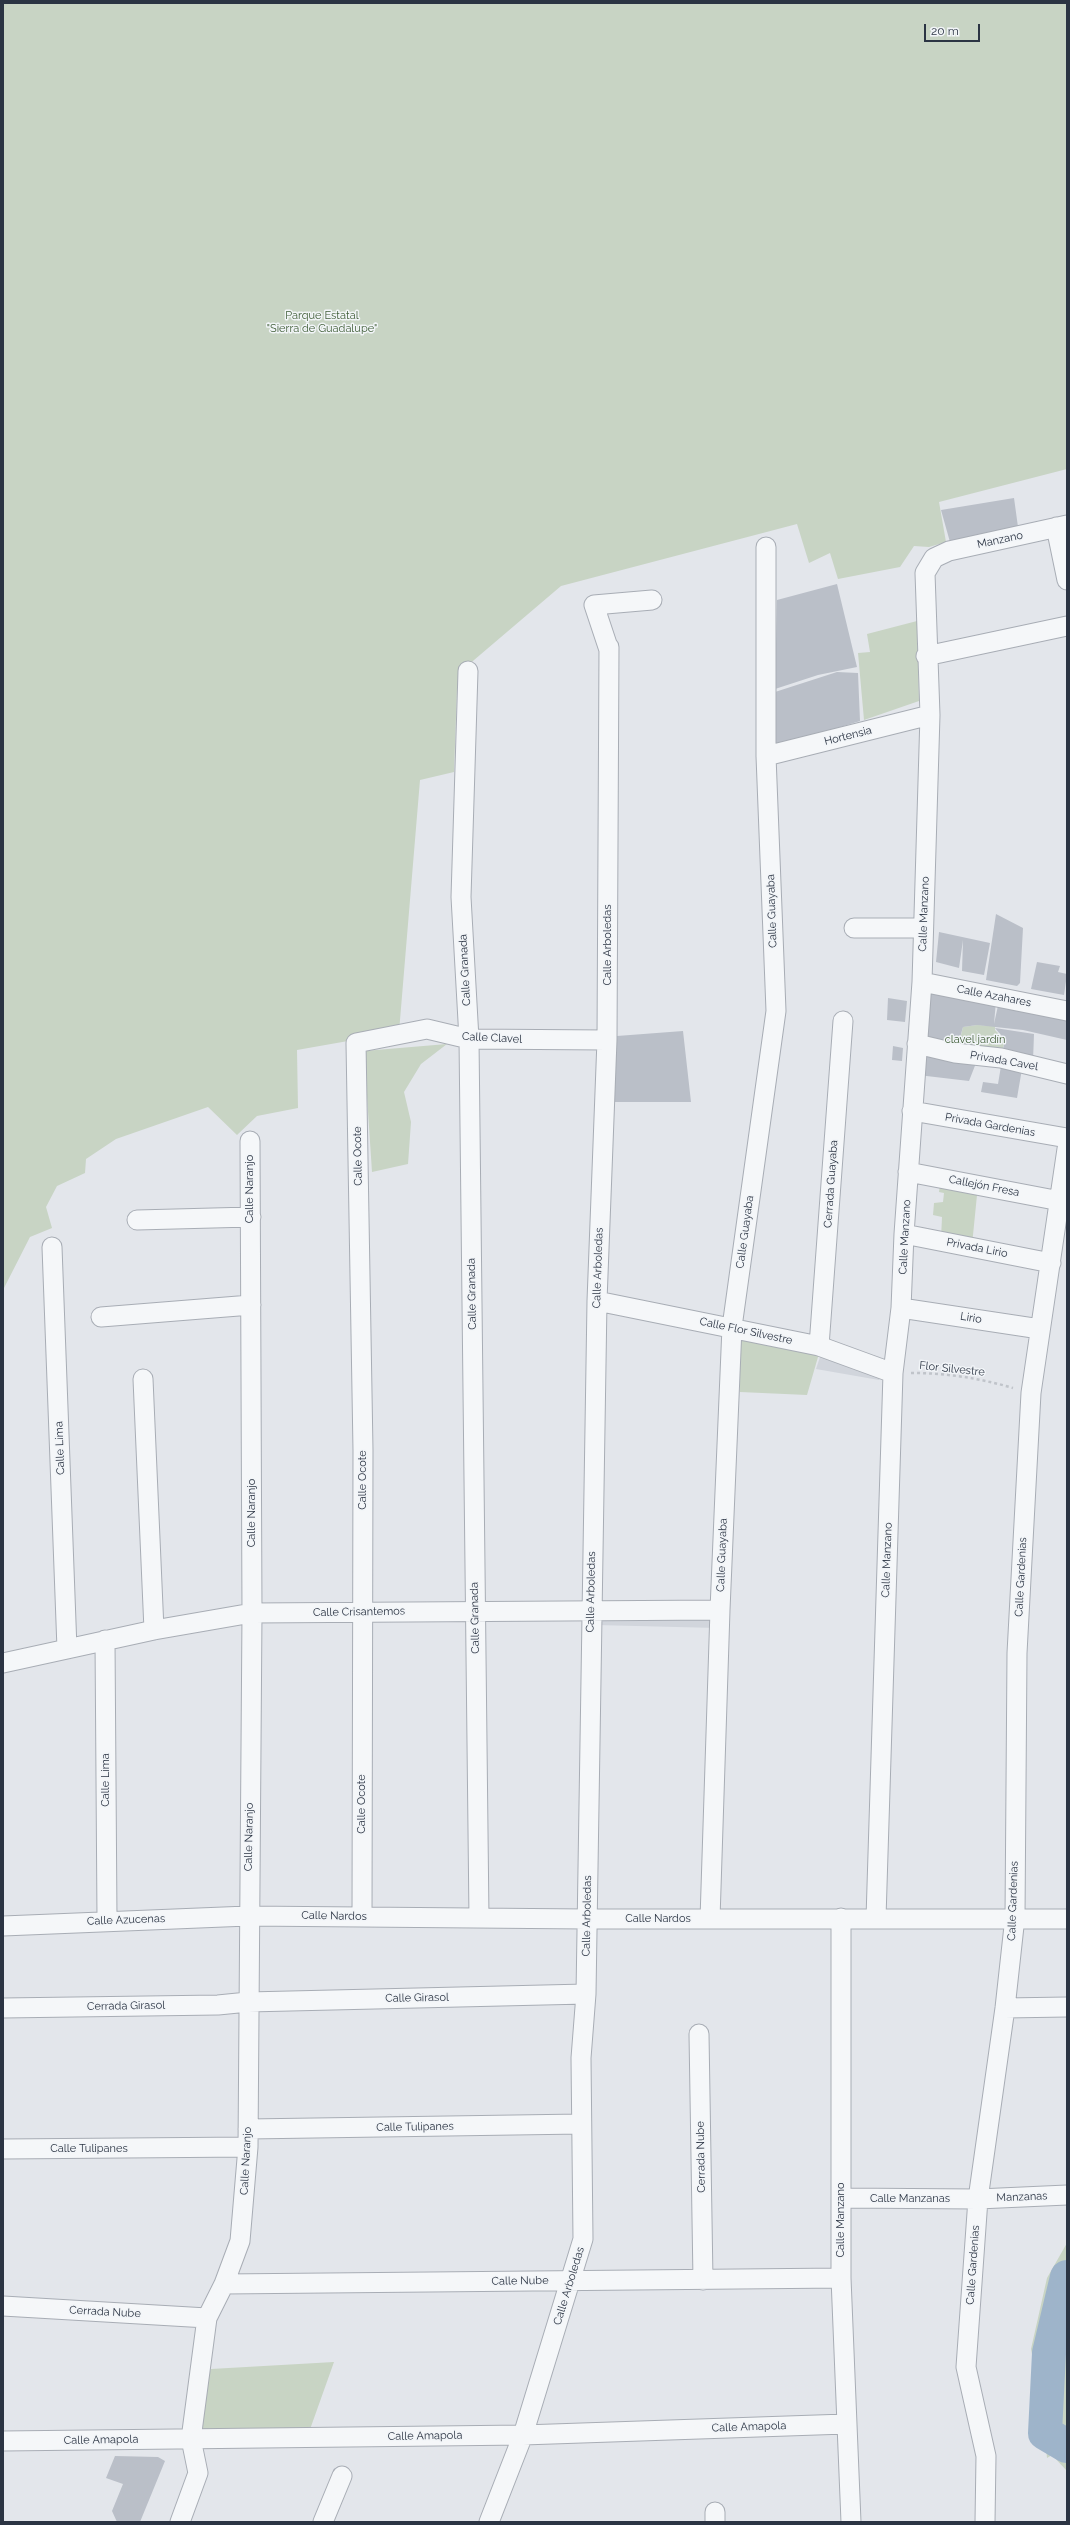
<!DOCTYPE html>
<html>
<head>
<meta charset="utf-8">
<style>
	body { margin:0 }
	#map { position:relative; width:1070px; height:2525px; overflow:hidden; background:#e3e6eb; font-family:Raleway,sans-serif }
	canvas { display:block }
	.frame { position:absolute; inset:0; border:4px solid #2b3443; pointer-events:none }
	.scale { position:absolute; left:924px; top:24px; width:56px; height:18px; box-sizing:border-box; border:2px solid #2b3443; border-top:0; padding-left:5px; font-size:12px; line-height:14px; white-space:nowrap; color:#2b3443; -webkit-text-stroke:3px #f2f5f8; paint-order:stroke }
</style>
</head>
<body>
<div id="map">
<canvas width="1070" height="2525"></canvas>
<div class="frame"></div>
<div class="scale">20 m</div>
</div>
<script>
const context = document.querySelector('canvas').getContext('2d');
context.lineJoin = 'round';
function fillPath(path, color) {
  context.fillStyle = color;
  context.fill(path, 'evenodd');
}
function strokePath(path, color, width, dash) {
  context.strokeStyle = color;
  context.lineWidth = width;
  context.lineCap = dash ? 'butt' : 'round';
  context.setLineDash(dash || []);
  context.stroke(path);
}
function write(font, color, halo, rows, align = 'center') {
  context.font = font + ' Raleway,sans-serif';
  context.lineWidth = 3;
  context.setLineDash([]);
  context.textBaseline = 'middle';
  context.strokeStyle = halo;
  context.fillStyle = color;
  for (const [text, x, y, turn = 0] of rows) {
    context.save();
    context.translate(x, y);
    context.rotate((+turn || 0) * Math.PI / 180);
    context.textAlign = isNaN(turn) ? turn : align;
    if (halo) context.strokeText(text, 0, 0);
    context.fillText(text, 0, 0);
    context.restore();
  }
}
const built = new Path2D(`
	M822,1351l63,22 -6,7 -63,-11z
	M594,1613h122l1,15 -121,-3z`);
const green = new Path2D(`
	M3,3h1064v466l-128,33 7,40 -17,5 -15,-1 -14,21 -62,12 -8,-26 -21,10 -12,-39 -236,62 -94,80 -10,23 -3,83 -34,8 -21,252 -102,18 1,58 -41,8 -20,19 -29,-28 -92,32 -30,20 -1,14 -28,13 -11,21 6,21 -22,9 -27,53z
	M917,621l2,80 -55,19 -6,-67 12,-1 -3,-18z
	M977,1025l18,1v4l10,10 -3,12 -45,-1 6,-24z
	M447,1044l-26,20 -17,28 7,30 -3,42 -36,8 -8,-121z
	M940,1185h38l-6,60 -31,-6 1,-22 -9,-2 1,-12 9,-1 1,-9 -5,-1z
	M740,1335l80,15 -13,45 -67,-3z
	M1067,2243v228l-15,-16 -5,3 -5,-50 -11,-59 16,-71z
	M334,2362l-26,73 -123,1 26,-67z`);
const river = new Path2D(`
	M1067,2277l-18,76 -4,80 22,13`);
const building = new Path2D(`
	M1014,498l4,29 -68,15 -9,-32z
	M837,584l20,83 -39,8 -43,14 2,-89z
	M837,672l21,1 2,48 -88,27 3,-56z
	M996,914l27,14 -3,55 -3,3 -31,-6z
	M939,932l51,11 -6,32 -22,-4 1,-31 -4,28 -23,-6z
	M1037,962l23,4 -2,6 9,2 -3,21 -33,-6z
	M924,991l72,10 -2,23 5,-23 68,16v23l-44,-10 -46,-5 -14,2 -7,25 -38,-11z
	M888,998l19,3 -2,21 -18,-2z
	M995,1028l39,6 -1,27 -31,-7 3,-14z
	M683,1031l8,71h-78l4,-66z
	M893,1046l10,2 -1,13 -10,-1z
	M920,1048l58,10 -9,23 -51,-6z
	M1001,1066l21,3 -5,29 -36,-6 2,-10 15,2z
	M115,2456l43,1 7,4 -25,61h-23l-5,-11 11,-27 -17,-6z`);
const path = new Path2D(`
	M911,1373c35,0 68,5 102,15`);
const minor = new Path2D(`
	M1056,527l11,53
	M609,650l-15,-45 58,-5
	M926,656l141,-30
	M468,671l-7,226 8,142 10,879
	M766,756l164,-41
	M854,928h69
	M922,982l145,29
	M917,1044l38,9 46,5 66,16
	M912,1111l155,27
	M908,1172l152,29
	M137,1220l114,-3
	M904,1234l147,29
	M52,1247l15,402
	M597,1301l222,45 74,27
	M901,1308l139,21
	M101,1317l150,-12
	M819,1346l24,-325
	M143,1379l11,251
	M105,1640l2,280
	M3,1663l151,-33 98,-17 468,-3
	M362,1917l1,-467 -7,-407 71,-14 42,10 138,1
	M841,1918v360l10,244
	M876,1918l17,-545 8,-65 3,-74 18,-252 8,-267 -5,-142 9,-15 15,-7 118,-26
	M710,1919l10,-309 12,-283 44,-316 -10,-255v-209
	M3,1926l245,-10 339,3h480
	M3,2008l215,-3 30,-3 338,-8
	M1005,2008l62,-1
	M699,2034l4,246
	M248,2129l333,-5
	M3,2149l245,-2
	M842,2198l136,1 89,-4
	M224,2284l617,-6
	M3,2306l204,12
	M3,2441l520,-6 323,-11
	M715,2512v10
	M180,2522l18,-49 -7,-34 16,-121 17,-34 16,-43 8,-94 4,-534 -2,-472
	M323,2522l19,-46
	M489,2522l34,-87 60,-196 -2,-181 5,-64 11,-693 10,-261 2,-393
	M985,2522l1,-66 -20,-89 12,-168 27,-191 10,-91 2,-264 14,-260 36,-244`);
const parkNames = [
	["Parque Estatal",322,316],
	["\"Sierra de Guadalupe\"",322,329],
	["clavel jardín",975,1040]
];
const streetNames = [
	["Manzano",1000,540,-12],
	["Hortensia",848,736,-14],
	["Calle Guayaba",772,911,-92],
	["Calle Manzano",924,914,-88],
	["Calle Arboledas",608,945,-90],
	["Calle Granada",465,970,-93],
	["Calle Azahares",994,996,11],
	["Calle Clavel",492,1038,3],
	["Privada Cavel",1004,1061,10],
	["Privada Gardenias",990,1125,10],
	["Calle Ocote",358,1156,-91],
	["Cerrada Guayaba",831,1184,-86],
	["Callejón Fresa",984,1186,11],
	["Calle Naranjo",250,1189,-90],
	["Calle Guayaba",745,1232,-82],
	["Calle Manzano",905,1237,-87],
	["Privada Lirio",977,1248,11],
	["Calle Arboledas",598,1268,-88],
	["Calle Granada",472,1294,-91],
	["Lirio",971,1318,9],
	["Calle Flor Silvestre",746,1331,12],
	["Flor Silvestre",952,1369,6],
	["Calle Lima",60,1448,-92],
	["Calle Ocote",363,1480,-90],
	["Calle Naranjo",252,1513,-90],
	["Calle Guayaba",722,1555,-88],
	["Calle Manzano",887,1560,-88],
	["Calle Gardenias",1021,1577,-87],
	["Calle Arboledas",591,1592,-89],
	["Calle Crisantemos",359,1612,-1],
	["Calle Granada",475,1618,-91],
	["Calle Lima",106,1780,-90],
	["Calle Ocote",362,1804,-90],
	["Calle Naranjo",249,1837,-89],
	["Calle Gardenias",1013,1901,-88],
	["Calle Nardos",334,1916,1],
	["Calle Arboledas",587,1916,-89],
	["Calle Nardos",658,1919],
	["Calle Azucenas",126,1920,-2],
	["Calle Girasol",417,1998,-1],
	["Cerrada Girasol",126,2006,-1],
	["Calle Tulipanes",415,2127,-1],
	["Calle Tulipanes",89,2149],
	["Cerrada Nube",701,2157,-91],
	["Calle Naranjo",246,2161,-87],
	["Manzanas",1022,2197,-2],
	["Calle Manzanas",910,2199],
	["Calle Manzano",841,2220,-90],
	["Calle Gardenias",973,2265,-86],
	["Calle Nube",520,2281,-1],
	["Calle Arboledas",569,2286,-73],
	["Cerrada Nube",105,2312,3],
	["Calle Amapola",749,2427,-2],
	["Calle Amapola",425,2436,-1],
	["Calle Amapola",101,2440,-1]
];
fillPath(built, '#d1d5dc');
fillPath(green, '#c8d4c4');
strokePath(river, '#9eb4ca', 34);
fillPath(building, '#babfc8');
strokePath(minor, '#a8adb5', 21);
strokePath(path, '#c0c4ca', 2.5, [3, 3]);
strokePath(minor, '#f5f7f9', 19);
write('11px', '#405e38', '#f2f5f8', parkNames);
write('11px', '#2b3443', '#f2f5f8', streetNames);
</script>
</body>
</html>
